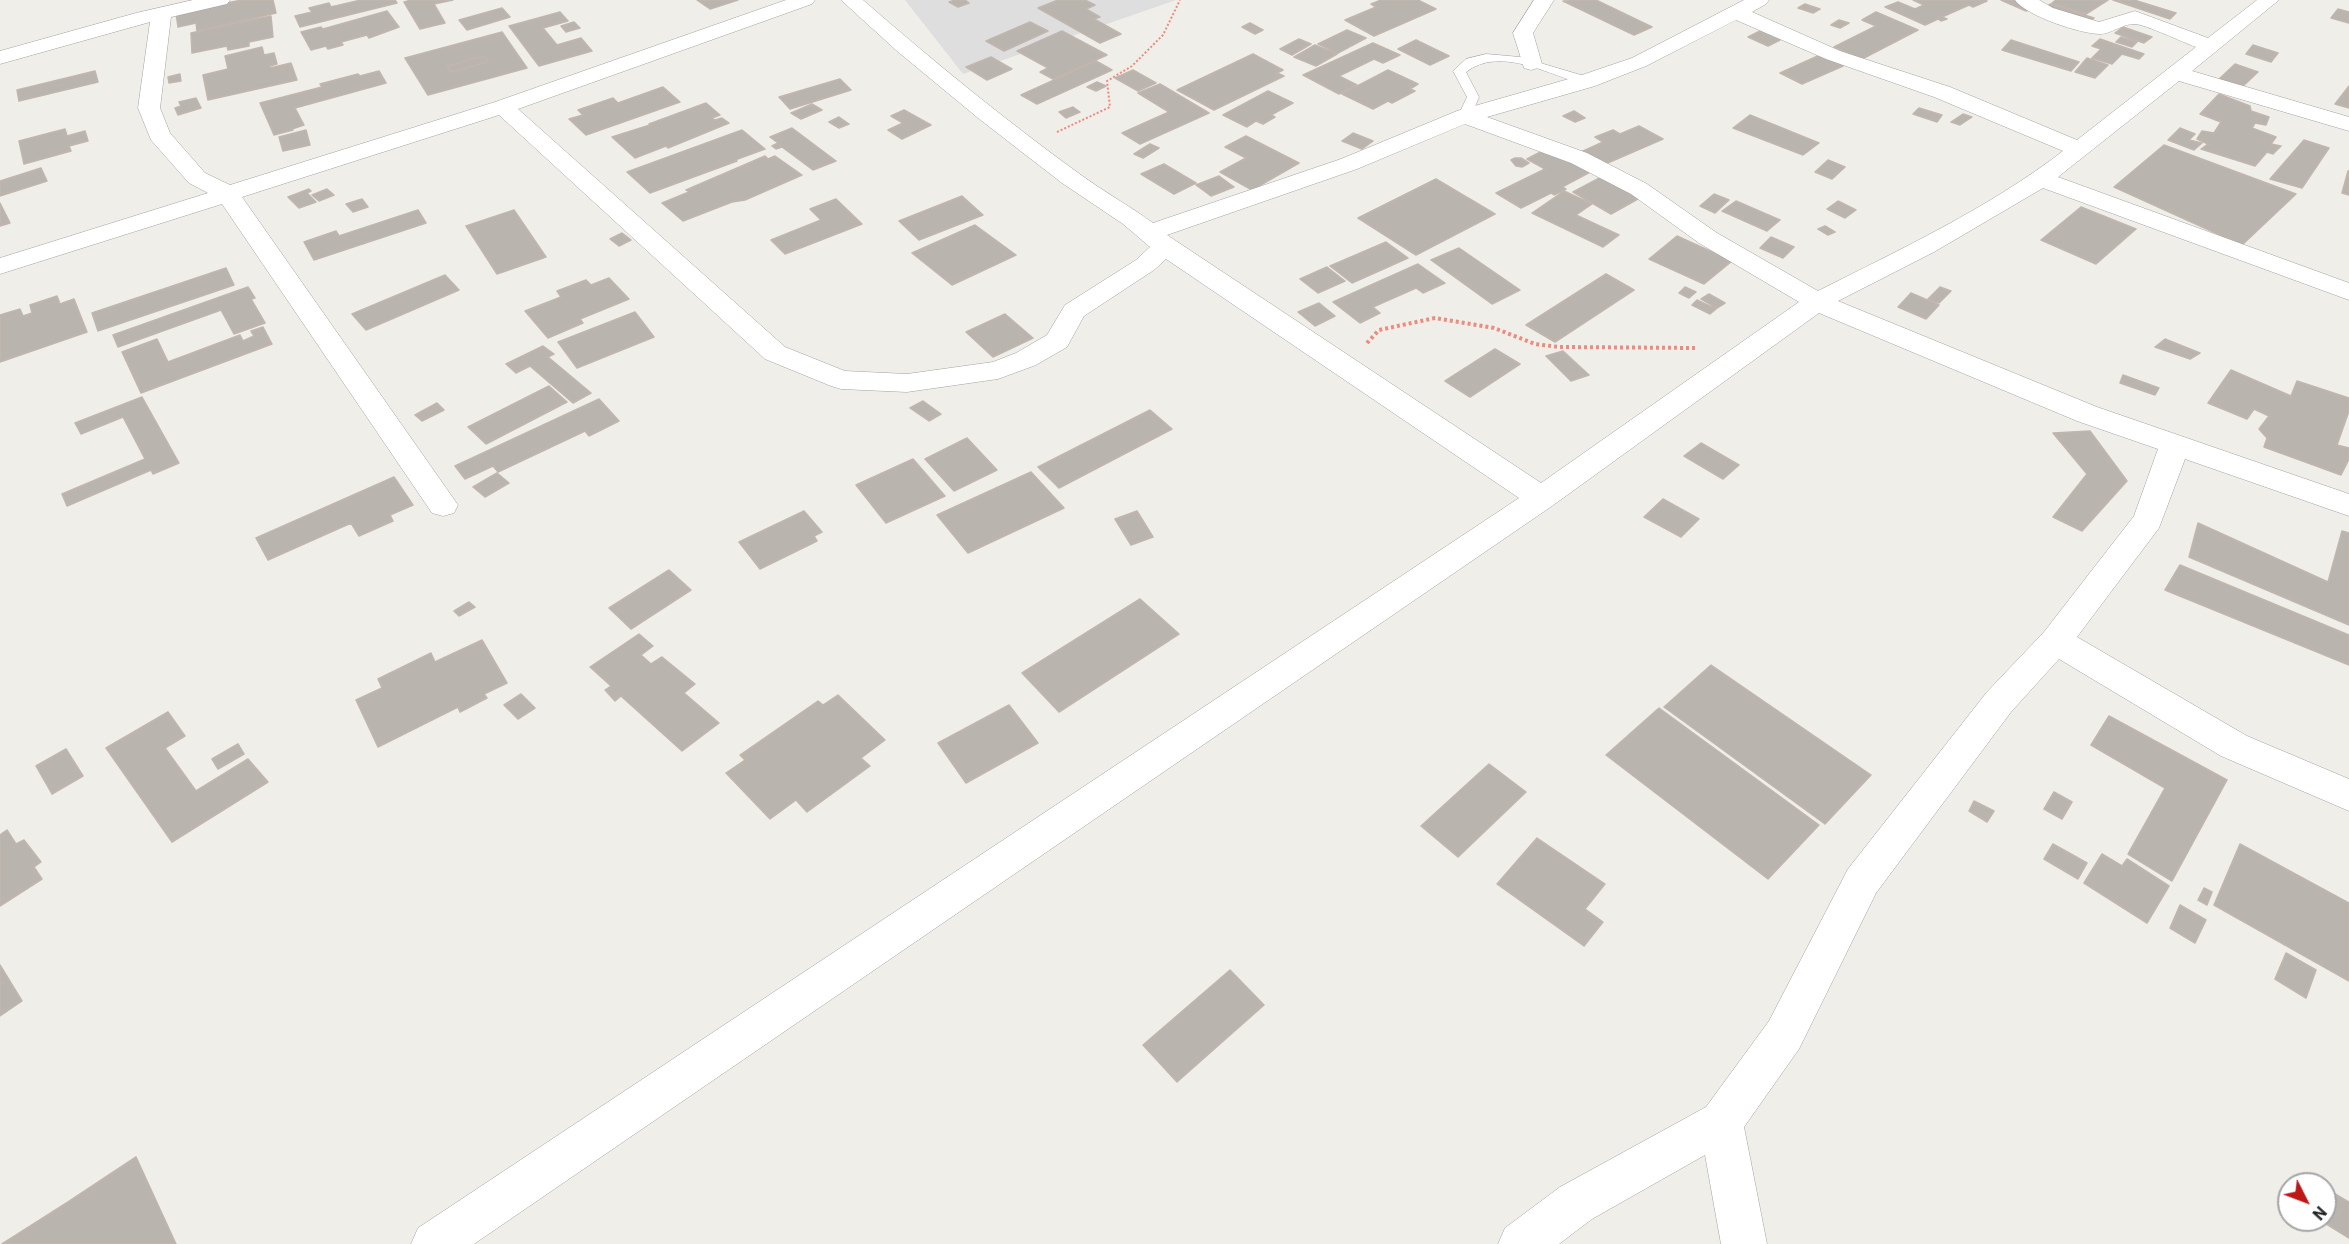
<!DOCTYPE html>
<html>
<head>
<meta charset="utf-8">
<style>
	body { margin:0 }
	#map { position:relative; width:2349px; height:1244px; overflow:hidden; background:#f0eee9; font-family:Roboto,sans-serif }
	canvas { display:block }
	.north { position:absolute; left:2277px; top:1172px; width:60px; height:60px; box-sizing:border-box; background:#fff; border:2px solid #a6a6a6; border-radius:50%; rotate:132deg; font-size:16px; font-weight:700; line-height:24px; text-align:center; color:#212121 }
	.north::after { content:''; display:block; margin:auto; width:21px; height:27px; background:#bc1916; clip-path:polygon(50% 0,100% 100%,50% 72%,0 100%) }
</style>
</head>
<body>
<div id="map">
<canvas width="2349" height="1244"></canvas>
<div class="north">N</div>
</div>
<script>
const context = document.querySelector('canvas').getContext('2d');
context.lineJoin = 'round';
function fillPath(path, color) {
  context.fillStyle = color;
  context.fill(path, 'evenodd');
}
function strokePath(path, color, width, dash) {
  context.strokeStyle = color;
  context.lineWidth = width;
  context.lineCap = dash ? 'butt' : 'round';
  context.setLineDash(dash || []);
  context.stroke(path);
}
const residential = new Path2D(`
	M905,0h271l-213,74z`);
const building = new Path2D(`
	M242,0h31l3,13 -79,18 -1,-8 -18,4 -2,-14z
	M361,0h34l2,3 -97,24 -5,-11 17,-4 -3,-4 20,-5 2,4z
	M411,0h42l-19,4 11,19 -25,6 -16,-27z
	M697,0h41l-28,9z
	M955,0h10l4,3 -11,4 -9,-5z
	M1058,0h27l10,5 -9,4 14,8 -6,2 27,15 -21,9 -62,-35z
	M1381,0h37l18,9 -62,27 -29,-16 31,-13 -5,-3z
	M1596,0l56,27 -18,8 -71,-34z
	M1913,0h73l1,1 -14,6 -4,-2 -27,12 5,2 -6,2 -3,-2 -13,6 -40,-18 13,-5 17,7 9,-4z
	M2001,0h16l17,7 -8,4z
	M2056,0h52l-22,14 -34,-11z
	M2113,0h21l42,13 -6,6z
	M1805,4l15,5 -7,4 -15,-5z
	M2050,4l44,14 -6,6 -45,-15z
	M502,8l8,9 -43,13 -8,-10z
	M2338,9l11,3v11l-18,-5z
	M387,11l12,16 -30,11 -2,-3 -26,7 2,3 -15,4 -2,-3 -15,4 -10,-18 20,-5 2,2z
	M560,12l8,9 -25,7 14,17 24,-7 11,13 -53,15 -30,-40z
	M1876,12l42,18 -56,29 -28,-12 42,-21 -14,-6z
	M271,16l2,21 -24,5v4l-21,4 -1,-4 -35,7 -1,-20z
	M1839,20l10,3 -9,5 -9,-3z
	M574,22l6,6 -14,4 -5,-6z
	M1030,22l18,9 -44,20 -18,-10z
	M1250,23l13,7 -8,4 -13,-7z
	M2123,27l29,10 -8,6 -29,-10z
	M1347,30l19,8 -28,15 -20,-9z
	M1062,31l45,24 -54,24 -13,-7 8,-4 -31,-17z
	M1760,31l20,9 -12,6 -20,-9z
	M502,32l25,36 -99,27 -23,-37zM484,56l4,6 -37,10 -4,-6z
	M2121,37l16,5 -5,5 -16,-5z
	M1299,39l12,5 -19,11 -12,-6z
	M2100,39l44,15 -5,5 -17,-5 -10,10 -20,-6 9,-9 -9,-3z
	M1416,40l33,16 -19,9 -32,-16z
	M2011,40l68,22 -8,9 -69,-21z
	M1373,43l27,12 -17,8 -9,-4 -35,17 18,9 -18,9 -36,-19z
	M1315,45l22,9 -21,12 -22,-9z
	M2253,45l25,8 -7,9 -25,-8z
	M262,47l2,8 10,-2 3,11 -7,2v2l21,-5 6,17 -89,20 -5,-25 25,-6 -3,-13z
	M1253,54l30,16 -6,3 7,3 -70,34 -37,-20z
	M1820,55l23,11 -41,18 -22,-11z
	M484,56l4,6 -37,10 -4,-6z
	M991,57l21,12 -25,11 -21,-13z
	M2087,58l21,7 -13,13 -20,-6z
	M1096,61l16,9 -75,34 -16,-9z
	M2235,64l23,8 -18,17 -23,-8z
	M1133,70l23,13 -18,8 -23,-13z
	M1388,70l30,14 -8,5 5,2 -23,12 -4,-2 -15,8 -31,-15z
	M95,71l3,11 -79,19 -2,-11z
	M379,71l7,12 -91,25 9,17 -12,4 1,1 -19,5 -14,-32 62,-16 -2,-3 38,-10 2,2z
	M180,74l1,7 -12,2 -1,-6z
	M840,79l11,11 -61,19 -11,-12z
	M1097,82l9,4 -10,5 -9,-4z
	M1160,84l49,29 -69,31 -18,-11 47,-21 -31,-19z
	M2349,86v22l-14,-4z
	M663,87l17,15 -94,33 -17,-16 14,-4 -5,-5 35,-12 5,5z
	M1268,91l25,12 -22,12 4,2 -12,7 -7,-3 -9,6 -24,-12z
	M2219,94l31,12 1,5 18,6 -3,8 -11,-2 -3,5 24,9 -5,7 10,2 -8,8 -6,-2 -12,14 -54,-17 7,-5 -11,-5 5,-8 12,2 7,-11 -21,-8z
	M196,98l5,10 -23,7 -3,-7 6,-2 -2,-4z
	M706,103l14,12 -8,3 3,2 7,-2 7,5 -61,25 -2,-2 -31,12 -23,-21 38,-12 -1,-1z
	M812,104l10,6 -21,9 -10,-6z
	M1073,107l7,5 -14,6 -7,-6z
	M1919,108l23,7 -5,7 -24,-8z
	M904,110l27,15 -29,14 -14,-9 15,-7 -12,-7z
	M1574,111l11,7 -10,4 -12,-6z
	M1963,114l9,3 -12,8 -9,-3z
	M1750,115l69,28 -16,12 -70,-27z
	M839,117l10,7 -10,4 -10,-6z
	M1639,126l24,13 -60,26 -22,-13 22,-10 -8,-5 18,-7 7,4z
	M792,128l44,33 -23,9 -31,-23 -6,2 -4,-3 6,-3 -8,-6z
	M2180,128l15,6 -6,6 13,3 -8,7 -26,-10z
	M65,129l2,7 18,-5 3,10 -19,5 2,5 -47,13 -5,-23z
	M306,130l4,15 -27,6 -4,-14z
	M742,130l23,19 -30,11 2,1 -87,32 -23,-21z
	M1353,133l20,8 -11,8 -20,-8z
	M1246,136l53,27 -47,27 -32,-18 26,-14 -21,-11z
	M2304,140l25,8 -27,40 -32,-9z
	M1150,144l9,4 -16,10 -9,-4z
	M2164,145l132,49 -54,51 -128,-58z
	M1548,148l46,22 -32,17 4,2 -12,6 -3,-2 -30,15 -25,-15 49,-24 -18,-10z
	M765,156l3,3 7,-3 27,19 -57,25 -13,2 -49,19 -21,-18 27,-11 -3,-2z
	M1515,158h6l8,5 -7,4 -6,-1 -5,-6z
	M1828,160l17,7 -13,12 -17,-7z
	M1164,164l32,19 -22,11 -33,-20z
	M41,168l6,13 -47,15v-15z
	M2348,171h1v24l-7,-2z
	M1607,174l38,21 -34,19 -38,-22z
	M1219,176l15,11 -23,9 -15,-11z
	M1436,179l59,35 -79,41 -58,-37z
	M309,189l2,2 -4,2 9,9 -17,6 -11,-11z
	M327,189l7,6 -15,6 -7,-6z
	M1564,191l28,13 -16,11 43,20 -16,12 -71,-34z
	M1714,194l15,6 -14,13 -15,-7z
	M962,196l21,19 -64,25 -20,-19z
	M362,199l6,8 -15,5 -7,-8z
	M836,199l26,25 -77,30 -14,-14 50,-20 -11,-11z
	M1736,201l44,19 -13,11 -45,-20z
	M1838,201l18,9 -11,8 -18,-9z
	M0,203l10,20 -10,3z
	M2081,207l55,22 -40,35 -55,-24z
	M418,210l8,13 -112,37 -10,-18 32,-11 3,5z
	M514,210l32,47 -49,17 -31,-48z
	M975,225l41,30 -64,30 -40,-32z
	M1825,226l10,6 -7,3 -10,-6z
	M622,233l9,7 -12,6 -9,-7z
	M1677,236l55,25 -28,23 -55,-25z
	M1771,237l23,10 -11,11 -23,-10z
	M1386,242l22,16 -56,25 -22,-17z
	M1459,248l61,42 -28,14 -61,-44z
	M1418,264l27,19 -22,10 -7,-5 -43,19 7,6 -20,10 -27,-21z
	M1327,267l18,14 -27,12 -18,-14z
	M226,268l8,17 -136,46 -6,-18z
	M1606,274l28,16 -79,52 -29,-17z
	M445,275l14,15 -93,40 -14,-16z
	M609,278l20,21 -49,20 3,4 -35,15 -23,-27 36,-14 -4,-6 29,-11 5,5z
	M248,287l7,11 -4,1 14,24 -31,11 -13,-24 -103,37 -5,-12z
	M1685,287l11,5 -7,6 -10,-5z
	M1940,287l11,4 -12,12 -11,-4z
	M1911,293l28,12 -13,14 -28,-12z
	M1709,294l16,9 -8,5 -16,-9z
	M57,296l3,8 14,-5 13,33 -87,30v-47l20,-6 3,7 9,-3 -2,-8z
	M1697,300l19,9 -6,5 -18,-9z
	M1319,303l16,13 -20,10 -17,-14z
	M635,312l19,25 -77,31 -19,-26z
	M1005,314l28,24 -40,19 -27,-25z
	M263,327l9,17 -131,49 -19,-41 35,-13 11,23 72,-27 3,6 11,-5 -3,-5z
	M2165,339l35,14 -10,6 -35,-12z
	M543,346l11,8 -6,3 43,36 -18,10 -43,-37 -14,7 -10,-9z
	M1495,349l25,15 -50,33 -25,-16z
	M1563,351l26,24 -18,6 -25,-25z
	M2231,370l60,26 6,-15 52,17v13l-12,34 12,3v11l-8,16 -77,-28 3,-9 -8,-9 10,-13 -15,-7 -7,10 -39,-16z
	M2123,375l36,13 -4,7 -35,-12z
	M549,386l18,16 -81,42 -18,-17z
	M142,397l37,66 -26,11 -2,-4 -84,36 -5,-12 83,-35 -22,-42 -42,17 -6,-11z
	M599,399l20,22 -30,15 -4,-5 -87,41 -5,-6 -28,13 -10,-13z
	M923,401l18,13 -12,7 -19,-13z
	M437,403l7,7 -22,11 -7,-6z
	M1150,410l22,19 -113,59 -21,-21z
	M2090,431l37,50 -45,50 -29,-14 34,-43 -34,-41z
	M967,438l30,32 -43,21 -29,-32z
	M1701,443l38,22 -16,14 -39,-23z
	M913,459l32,37 -59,27 -30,-38z
	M1031,472l33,36 -96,45 -31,-38z
	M497,473l12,10 -24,14 -12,-10z
	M394,477l19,28 -23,10 3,6 -34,15 -8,-13 -83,37 -12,-22z
	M1663,499l36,20 -18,18 -37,-20z
	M804,511l18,21 -8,4 3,5 -57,28 -21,-27z
	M1137,511l16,26 -22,8 -16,-26z
	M2198,523l130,59 14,-51 7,2v92l-160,-68z
	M2180,565l169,70v30l-184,-75z
	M669,570l22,20 -60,39 -22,-21z
	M1140,599l39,35 -120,78 -37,-39z
	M469,602l6,5 -16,9 -5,-5z
	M639,634l14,12 -12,9 10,9 11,-7 33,27 -11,9 35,30 -37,28 -61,-55 -6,5 -10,-11 6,-4 -21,-19z
	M482,640l25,43 -23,11 3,4 -27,14 -2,-5 -80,40 -22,-47 26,-12 -4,-9 53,-26 4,9z
	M1711,665l160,110 -46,49 -161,-117z
	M521,694l14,14 -17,11 -14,-14z
	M838,695l47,45 -24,18 9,8 -63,46 -11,-12 -26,19 -44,-46 19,-13 -5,-5 78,-54 5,4z
	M1009,705l29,38 -72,40 -28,-40z
	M1659,708l160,117 -51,54 -162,-124z
	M168,712l17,24 -20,12 31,43 52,-32 20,23 -96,60 -66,-94z
	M2109,716l118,64 -55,101 -44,-27 37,-66 -74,-43z
	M238,744l6,10 -26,15 -6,-10z
	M66,749l17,27 -31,18 -16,-28z
	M1489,764l37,28 -68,65 -37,-31z
	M2054,792l18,10 -10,17 -18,-10z
	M1974,801l20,10 -7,11 -18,-11z
	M7,830l9,14 8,-4 17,22 -7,5 8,12 -42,27v-71z
	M1537,838l68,46 -20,25 18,13 -19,24 -87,-62z
	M2053,844l34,19 -9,16 -34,-20z
	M2240,844l109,59v78l-135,-76z
	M2102,854l20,12 5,-7 42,27 -22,37 -63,-40z
	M2204,888l8,4 -5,13 -9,-5z
	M2180,905l26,15 -11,23 -25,-15z
	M2286,953l30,17 -10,28 -31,-19z
	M0,965l22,36 -22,15z
	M1230,970l34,35 -87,77 -34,-37z
	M136,1157l40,87h-174l66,-42z
	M2325,1188l24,14v36l-29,-18h5z`);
const pathFar1 = new Path2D(`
	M1057,132l53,-25 -3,-26 25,-15 31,-31 17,-35`);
const path = new Path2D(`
	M1367,343l12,-13 56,-12 59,10 41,16 24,3 137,1`);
const service = new Path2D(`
	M1486,54l34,3 71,21 2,3 -6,4c-37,-9 -86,-40 -121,-13l13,25 -9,22h-10l-2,-3 9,-19 -14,-26 13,-12z`);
const minor = new Path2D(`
	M193,0h37l-3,4 -56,13 -11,91 10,25 35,40 25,12 265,-83 291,-102h29l-3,4 -294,105 267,238 60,24 62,3 86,-12 23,-9 31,-18 18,-30 71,-45 14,-13 -27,-23 -61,-41 -84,-65 -81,-67 -56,-51h22c70,61 142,120 218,175 23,17 49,31 72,48l188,-64 116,-48 122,-35 53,-18 112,-58h25l-3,4 -14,8 88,39 110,36 127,53 119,-93c-14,-5 -49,-22 -61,-23 -11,-1 -24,10 -35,10 -19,0 -74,-18 -85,-34h24l14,8 46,14 36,-11 73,27 49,-38h22l-87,71 157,46v14l-170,-50 -121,96 291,106v17l-306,-112 -109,64 -96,49 259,106 252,87v22l-164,-57 -26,69 -82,109 170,99 102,43v32l-128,-55 -162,-97 -48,53 -135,181 -77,156 -55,78 23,117h-46l-16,-89 -113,64 -33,25h-61l7,-16 55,-41 146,-80 63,-86 79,-152 139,-177 57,-60 90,-116 24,-67 -81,-28 -258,-108 -267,193 -1078,738h-63l7,-16 1101,-730 -353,-239 -12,11 -70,46 -17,31 -31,18 -38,14 -91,13 -66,-3 -10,-3 -66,-27 -266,-244 -257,82 216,308 -4,8 -11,3 -11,-3 -210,-309 -222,70v-16l208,-65 -19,-10 -38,-43 -13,-32 12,-86 -150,42v-13l136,-38zM1736,20l90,39 108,38 129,54c-74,57 -162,98 -245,140l-101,-58 -70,-49 -60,-31 -100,-36 108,-31 51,-20zM1465,124l106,39 60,31 68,49 100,59 -258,181 -374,-248 190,-66z
	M1534,0h20l-21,33 9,31 -4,4 -7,2 -7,-2 -11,-35z`);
fillPath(residential, '#dfdede');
fillPath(building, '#bab4af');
strokePath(building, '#c1b6ad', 1.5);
strokePath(service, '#a2a2a2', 1);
strokePath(minor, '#a2a2a2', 1);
strokePath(pathFar1, '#eb8c7f', 2, [2, 2]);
strokePath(path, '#eb8c7f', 4, [3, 3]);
fillPath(service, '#fff');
fillPath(minor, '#fff');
</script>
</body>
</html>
